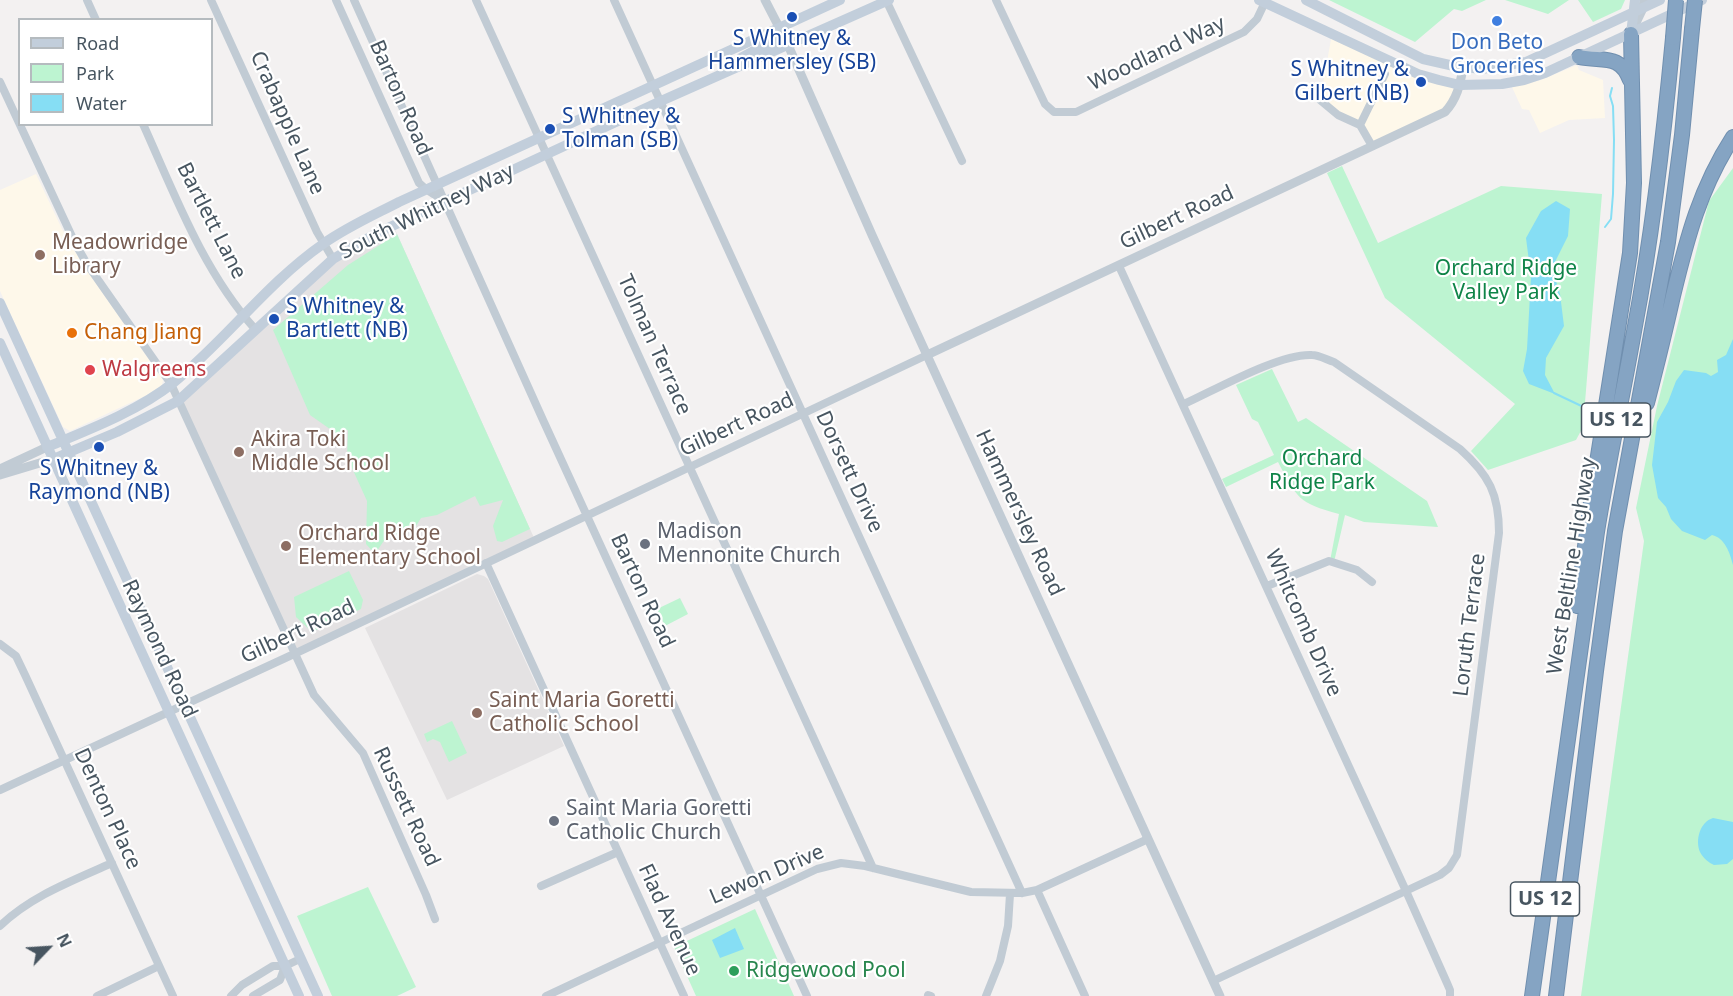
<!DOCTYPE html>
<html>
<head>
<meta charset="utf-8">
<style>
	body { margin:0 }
	#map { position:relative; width:1733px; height:996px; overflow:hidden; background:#f3f1f1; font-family:"Noto Sans",sans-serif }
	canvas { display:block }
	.legend { position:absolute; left:18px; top:18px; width:195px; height:108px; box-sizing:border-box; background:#fff; border:2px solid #b5bbbf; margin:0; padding:8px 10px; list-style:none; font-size:18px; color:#475560 }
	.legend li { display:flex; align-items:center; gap:12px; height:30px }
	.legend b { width:30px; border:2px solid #b5bbbf }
	.north { position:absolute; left:18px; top:918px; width:60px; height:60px; -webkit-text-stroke:4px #fff; paint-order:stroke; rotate:65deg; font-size:16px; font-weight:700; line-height:24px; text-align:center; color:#475560 }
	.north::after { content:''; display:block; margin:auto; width:21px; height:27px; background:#475560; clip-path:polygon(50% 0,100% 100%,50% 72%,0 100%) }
</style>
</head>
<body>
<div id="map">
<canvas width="1733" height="996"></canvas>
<ul class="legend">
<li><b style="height:8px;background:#c2cedb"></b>Road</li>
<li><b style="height:16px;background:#bdf4d1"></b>Park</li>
<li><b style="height:16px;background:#86def4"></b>Water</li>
</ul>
<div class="north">N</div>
</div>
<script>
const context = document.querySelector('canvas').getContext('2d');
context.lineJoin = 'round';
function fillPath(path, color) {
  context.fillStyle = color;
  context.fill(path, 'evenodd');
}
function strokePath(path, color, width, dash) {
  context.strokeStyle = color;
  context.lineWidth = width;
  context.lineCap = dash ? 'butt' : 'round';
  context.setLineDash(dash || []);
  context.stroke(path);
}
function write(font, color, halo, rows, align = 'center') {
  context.font = font + ' "Noto Sans",sans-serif';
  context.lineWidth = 4.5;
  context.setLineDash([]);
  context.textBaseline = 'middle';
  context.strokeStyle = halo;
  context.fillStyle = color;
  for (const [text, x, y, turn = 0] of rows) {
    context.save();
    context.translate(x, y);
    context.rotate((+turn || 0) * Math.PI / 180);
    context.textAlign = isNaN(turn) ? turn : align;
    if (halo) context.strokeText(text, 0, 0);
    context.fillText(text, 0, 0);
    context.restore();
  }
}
const commercial = new Path2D(`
	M1332,34l128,51 -7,19 -81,42 -7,-14 -45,-32z
	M1577,65l2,5 24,10 2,38 -36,2 -29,13 -11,-23 -7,-1 -10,-22 29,-7z
	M36,174l26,55 19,33 82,118 -1,5 -15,10 -77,36 -7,-4 -63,-136v-101z`);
const education = new Path2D(`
	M393,225l142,315 -241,114 -116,-253 155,-142z
	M477,574l7,2 4,3 76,167 -117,54 -82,-172z`);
const green = new Path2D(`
	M1329,0h157l-24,11 -8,-2 -39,33z
	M1505,0h64l-21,14z
	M1578,0h47l-4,9 -28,13z
	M1342,166l36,77 123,-57 101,8 -19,233 -7,13 -88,30 -17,-19 44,-47 -130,-106 -58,-125z
	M1733,168v828h-152l63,-455 -8,-33 21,-102 52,-205z
	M397,234l133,295 -28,13 -5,-1 -4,-15 10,-26 -23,6 -5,-10 -38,19 -16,3 -5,8h-10l-6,7 -13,3 -12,18 -9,-10 1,-43 -20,-44 1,-27 -11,4 -27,-19 -37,-85 75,-65z
	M1272,369l26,53 8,-4 121,83 11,26 -74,-5 -19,-7 -11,47 -4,-1 9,-47c-41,-11 -42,-16 -61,-52l-52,25 -4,-8 52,-24 -16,-33 -6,-3 -16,-34z
	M349,571l14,29 -2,9 -49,23 -16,-15 -2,-20z
	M680,598l8,16 -23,12 -8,-17z
	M452,721l15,32 -18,9 -9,-20 -7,-3 -6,3 -3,-8z
	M368,887l48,100 -19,9h-65l-35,-80z
	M755,909l39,87h-98l-22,-49z`);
const water = new Path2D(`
	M1556,201l14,8 -2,27 -16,32 8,26 4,32 -18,32 -1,17 10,19 -26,-10 -6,-13 4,-22 4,-72 -5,-39 15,-27z
	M1733,339v226c-3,-12 -8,-27 -21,-30l-7,5 -23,-9 -11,-12 -5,-12 -8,-9 -6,-33 5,-43 11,-20 8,-21 8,-11 22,3 5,3 7,-4 -1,-12 9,-5z
	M1713,818l20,4v37l-6,5 -13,1c-5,-2 -11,-7 -14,-13 -5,-12 0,-30 13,-34z
	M735,928l9,21 -24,9 -8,-18z`);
const stream = new Path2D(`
	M1605,227l6,-8 2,-25 1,-54 -1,-34 -3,-10 2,-8
	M1554,393l38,18`);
const minor = new Path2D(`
	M87,0l9,20
	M211,0l106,232 16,27
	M336,0l83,183 8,7 17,11
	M354,0l189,420 264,576
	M476,0l397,868
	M614,0l408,893
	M886,0l76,161
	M996,0l49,104 9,8h22l168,-80 13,-13 9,-19
	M0,82l75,161 12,21 84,120 143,311 49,58 63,142 9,24
	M1320,100l18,15 22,10 12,21
	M143,124c32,71 60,147 112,205
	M1360,125l25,-51
	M1119,266l287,625 41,92 3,7v6
	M1184,404c31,-14 96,-51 128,-49 7,0 15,5 22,7l126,87c29,26 39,45 39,84l-42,322 -8,13 -9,7 -227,106
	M486,563l198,433
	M1267,586l62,-25 28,9 15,12
	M0,644l16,12 10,21 147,319
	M0,790l294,-136 633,-299
	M541,886l77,-34
	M1037,890l48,106
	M0,926c31,-30 72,-45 112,-63
	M928,995l3,1
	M97,996l62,-30
	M231,996l11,-11 31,-19h12l15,-7
	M253,996l27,-16 5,-14
	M546,996l271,-127 24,-6 24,3 106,26 51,1 15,-3 111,-51
	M986,996l14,-35 8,-35 2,-32`);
const tertiary = new Path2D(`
	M765,0l15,29
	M1633,29l10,-21 1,-8
	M788,45l84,190 348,761
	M927,355l518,-243c12,-13 15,-27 18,-44
	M0,469l47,-22
	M0,475l53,-16`);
const secondary = new Path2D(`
	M1259,0l159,74 21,6 21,5 42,-1 22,-4 21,-7 157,-73
	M1306,0l117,59 31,7 28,3 44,-7 134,-62
	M1631,34l4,-34
	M741,58l33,-18 6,-11
	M0,303l318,693
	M0,343l299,653
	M47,447c41,-17 91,-36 126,-64 53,-43 94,-100 150,-139 24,-17 51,-29 76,-42l441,-202
	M53,459l64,-27 61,-31 155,-142 42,-25 286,-133 228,-101`);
const motorway = new Path2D(`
	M1579,57c23,5 41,-4 51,23
	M1647,403c9,-35 18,-71 26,-107 14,-58 27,-108 60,-159
	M1577,606l15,-112 38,-241 4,-70 -3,-149
	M1532,996l65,-464c11,-69 26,-137 38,-206 18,-95 29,-192 38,-288
	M1556,996l40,-325 19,-140 53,-289 14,-107 10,-106`);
const motorwayBridge = new Path2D(`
	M1692,29l3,-29
	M1673,38l3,-38`);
const markers = [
	[792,17,6,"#1a4fb4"],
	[1497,21,6,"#3f7fe0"],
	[1421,82,6,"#1a4fb4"],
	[550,129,6,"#1a4fb4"],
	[40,255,6,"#8d6e63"],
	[274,319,6,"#1a4fb4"],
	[72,333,6,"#e8710a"],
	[90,370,6,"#e0444e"],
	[99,447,6,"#1a4fb4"],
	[239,452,6,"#8d6e63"],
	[645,544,6,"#6b7280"],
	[286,546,6,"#8d6e63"],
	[477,713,6,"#8d6e63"],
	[554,821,6,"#6b7280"],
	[734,971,6,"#2e9e5b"]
];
const shields = [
	[1616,420,69],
	[1545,899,69]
];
const shieldNames = [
	["US 12",1616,420],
	["US 12",1545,899]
];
const transitNames = [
	["S Whitney &",792,39],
	["Hammersley (SB)",792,63],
	["S Whitney &",1409,70,"right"],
	["Gilbert (NB)",1409,94,"right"],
	["S Whitney &",562,117,"left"],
	["Tolman (SB)",562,141,"left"],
	["S Whitney &",286,307,"left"],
	["Bartlett (NB)",286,331,"left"],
	["S Whitney &",99,469],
	["Raymond (NB)",99,493]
];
const shopNames = [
	["Don Beto",1497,43],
	["Groceries",1497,67]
];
const streetNames = [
	["Woodland Way",1157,54,-25],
	["Barton Road",400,98,66],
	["Crabapple Lane",287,123,66],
	["South Whitney Way",427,212,-26],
	["Gilbert Road",1177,218,-25],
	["Bartlett Lane",211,221,63],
	["Tolman Terrace",654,345,66],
	["Gilbert Road",737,425,-25],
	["Dorsett Drive",849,472,65],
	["Hammersley Road",1019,513,65],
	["West Beltline Highway",1572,566,-81],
	["Barton Road",642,591,65],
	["Whitcomb Drive",1303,623,66],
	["Loruth Terrace",1470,625,-83],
	["Gilbert Road",298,632,-25],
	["Raymond Road",159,649,65],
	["Russett Road",406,807,65],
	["Denton Place",107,809,65],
	["Lewon Drive",767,875,-23],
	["Flad Avenue",669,920,65]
];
const educationNames = [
	["Meadowridge",52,243],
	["Library",52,267],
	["Akira Toki",251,440],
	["Middle School",251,464],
	["Orchard Ridge",298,534],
	["Elementary School",298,558],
	["Saint Maria Goretti",489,701],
	["Catholic School",489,725]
];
const parkNames = [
	["Orchard Ridge",1506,269],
	["Valley Park",1506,293],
	["Orchard",1322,459],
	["Ridge Park",1322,483]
];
const foodNames = [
	["Chang Jiang",84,333]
];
const healthNames = [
	["Walgreens",102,370]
];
const worshipNames = [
	["Madison",657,532],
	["Mennonite Church",657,556],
	["Saint Maria Goretti",566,809],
	["Catholic Church",566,833]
];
const leisureNames = [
	["Ridgewood Pool",746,971]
];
fillPath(commercial, '#fef8ea');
fillPath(education, '#e4e2e3');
fillPath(green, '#bdf4d1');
fillPath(water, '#86def4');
strokePath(stream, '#86def4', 2);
strokePath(motorway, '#708faf', 16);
strokePath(minor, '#c1cbd4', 8);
strokePath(tertiary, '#c1cbd4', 9);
strokePath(secondary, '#c2cedb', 10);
strokePath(motorway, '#85a4c3', 14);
strokePath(motorwayBridge, '#708faf', 16, []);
strokePath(motorwayBridge, '#85a4c3', 14);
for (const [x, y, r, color] of markers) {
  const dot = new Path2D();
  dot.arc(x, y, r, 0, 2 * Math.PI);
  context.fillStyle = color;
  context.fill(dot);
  strokePath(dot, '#fff', 2);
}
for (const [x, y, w] of shields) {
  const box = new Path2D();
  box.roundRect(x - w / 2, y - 17, w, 34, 4.5);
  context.fillStyle = '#fff';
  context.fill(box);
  strokePath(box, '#475560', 1.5);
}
write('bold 20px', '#475560', null, shieldNames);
write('21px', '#164399', '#fff', transitNames);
write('21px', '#366cbe', '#fff', shopNames);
write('21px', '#475560', '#fff', streetNames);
write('21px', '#785e54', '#fff', educationNames, 'left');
write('21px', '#0f8448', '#fff', parkNames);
write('21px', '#c56008', '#fff', foodNames, 'left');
write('21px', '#be3a42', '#fff', healthNames, 'left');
write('21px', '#5b616d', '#fff', worshipNames, 'left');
write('21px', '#27864d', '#fff', leisureNames, 'left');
</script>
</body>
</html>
